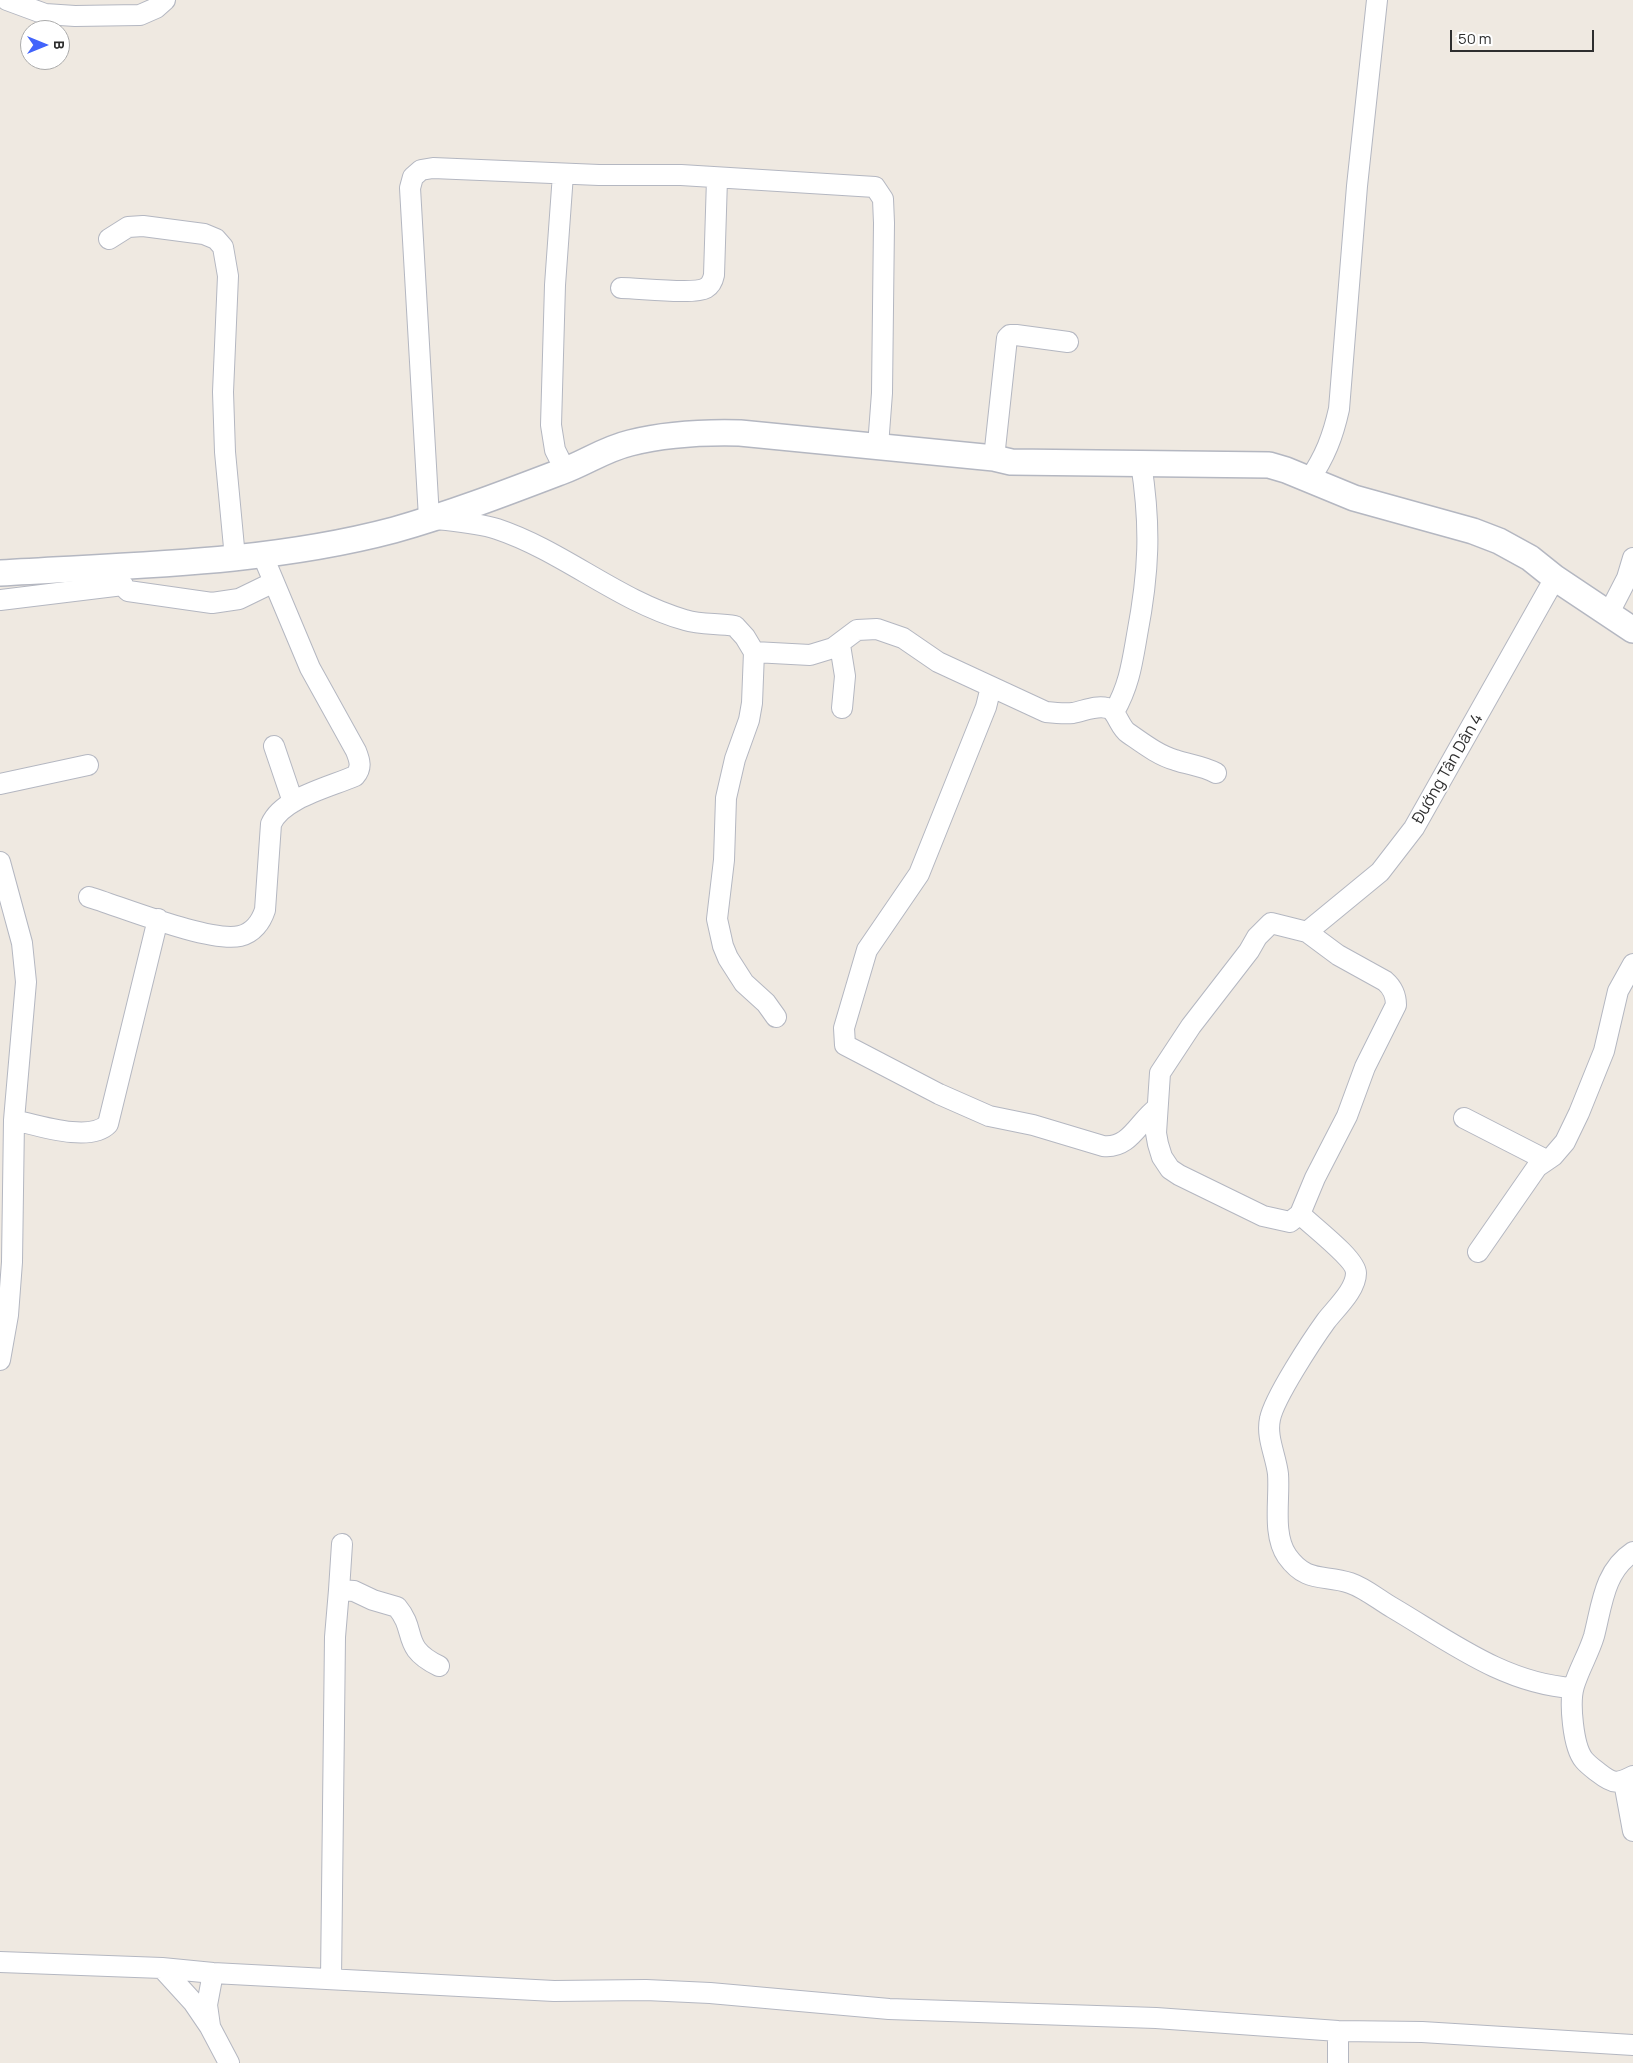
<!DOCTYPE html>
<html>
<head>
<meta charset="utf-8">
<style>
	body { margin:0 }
	#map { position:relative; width:1633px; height:2063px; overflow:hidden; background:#efe9e1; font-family:Manrope,sans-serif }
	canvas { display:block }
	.north { position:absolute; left:20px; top:20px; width:50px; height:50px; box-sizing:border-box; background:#fff; border:1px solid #ababab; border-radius:50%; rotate:90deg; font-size:14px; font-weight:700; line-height:20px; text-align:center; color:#2e2e2e }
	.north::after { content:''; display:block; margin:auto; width:18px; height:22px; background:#4264fb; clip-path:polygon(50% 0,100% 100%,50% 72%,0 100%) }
	.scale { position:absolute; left:1450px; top:30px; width:144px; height:22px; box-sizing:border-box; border:2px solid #2e2e2e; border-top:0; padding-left:6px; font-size:15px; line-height:18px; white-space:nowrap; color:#2e2e2e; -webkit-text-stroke:4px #fff; paint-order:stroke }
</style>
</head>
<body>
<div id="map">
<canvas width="1633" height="2063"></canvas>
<div class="north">B</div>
<div class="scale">50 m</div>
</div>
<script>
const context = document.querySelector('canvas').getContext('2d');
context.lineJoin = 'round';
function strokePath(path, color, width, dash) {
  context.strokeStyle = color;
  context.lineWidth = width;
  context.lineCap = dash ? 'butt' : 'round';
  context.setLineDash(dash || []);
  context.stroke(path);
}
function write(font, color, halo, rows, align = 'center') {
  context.font = font + ' Manrope,sans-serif';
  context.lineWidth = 4;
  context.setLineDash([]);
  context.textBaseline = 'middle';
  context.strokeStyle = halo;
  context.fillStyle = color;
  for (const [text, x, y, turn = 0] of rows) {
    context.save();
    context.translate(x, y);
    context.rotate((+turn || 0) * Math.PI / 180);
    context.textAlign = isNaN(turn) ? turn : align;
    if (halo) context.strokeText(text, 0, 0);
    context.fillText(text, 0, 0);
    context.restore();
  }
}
const minor = new Path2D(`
	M7,0l38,14 30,2 65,-1 16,-7 9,-8
	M563,174l-8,111 -4,140 4,25 10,20
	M109,239l19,-12 15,-1 61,8 12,5 7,8 5,29 -5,116 2,60 10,106
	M621,288c18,0 73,7 85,0 5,-3 7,-8 8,-13l3,-96
	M994,458l13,-120 3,-3h6l52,7
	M1309,480c16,-23 24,-44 30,-71l18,-223 20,-186
	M119,565l1,18 8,8 84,12 27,-4 35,-17
	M0,600l123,-15
	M1609,613l18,-35 6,-20
	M840,645l5,31 -3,32
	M754,652l56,3 23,-7 24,-18 20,-1 26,9 35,24 108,50c9,1 18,2 27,1 11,-2 23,-8 34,-5 10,2 12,19 21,25 16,11 30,22 47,27 15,5 28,6 41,13
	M991,687l-5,20 -67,167 -52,76 -23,78 1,17 94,49 50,22 44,9 70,21c27,3 35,-24 54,-38
	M1114,712c15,-26 18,-48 23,-77 12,-63 14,-108 4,-172
	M274,746l19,56
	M0,784l88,-19
	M0,862l22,81 4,39 -12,138 -2,142 -4,53 -8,45
	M89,897c33,10 121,46 151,39 13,-3 21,-14 25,-26l6,-86c11,-26 59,-37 84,-48 7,-8 5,-15 1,-25l-46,-83 -47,-112
	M1271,923l36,9 31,23 47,26c8,7 11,14 11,24l-31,62 -18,49 -32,62 -15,36 -10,8 -27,-6 -84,-41 -9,-6 -8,-12 -4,-13 -2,-11 4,-60 31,-47 58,-75 8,-14z
	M1307,932l73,-60 34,-44 141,-250
	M776,1017l-10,-14 -22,-20 -16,-25 -5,-12 -6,-27 7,-59 2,-62 9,-39 14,-39 3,-17 2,-51 -9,-15 -10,-11c-17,-3 -34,-1 -50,-6 -67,-19 -122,-69 -188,-91 -22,-7 -46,-8 -68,-11l-19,-330 3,-11 8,-7 12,-2 166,7h82l194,12 8,12 1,24 -2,170 -4,53
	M1464,1118l82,42
	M14,1120c23,5 76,23 94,4l50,-205
	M1300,1214c12,12 56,45 56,59 0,17 -20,35 -30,48 -13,18 -52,77 -56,98 -4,18 6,37 8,55 2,25 -6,60 9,82 20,28 37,18 63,27 15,5 29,17 43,25 56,33 112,76 180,80
	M1478,1252l59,-85 16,-11 12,-14 14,-29 25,-62 14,-60 15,-27
	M1633,1552c-29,19 -31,53 -39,84 -5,17 -15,33 -20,50 -5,16 -1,61 10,74 4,5 10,9 15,13 14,11 18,11 34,3
	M339,1590l3,-46
	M1624,1782l9,49
	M0,1962l162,6 51,5 341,18 92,-1 64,3 179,16 267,9 182,13 84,1 211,13
	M162,1968l31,34 17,25 19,36
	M331,1979l4,-342 4,-47 15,1 19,9 24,7c21,25 3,40 42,59
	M210,2026l-3,-21 6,-32
	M1338,2063v-32`);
const tertiary = new Path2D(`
	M0,573c131,-8 266,-9 394,-43 57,-16 114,-38 169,-59 24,-9 42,-22 67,-28 36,-9 72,-11 110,-10l254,25 17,4 258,3 17,5 68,28 119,33 26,10 31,17 25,20 78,52`);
const streetNames = [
	["Đướng Tân Dân 4",1448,769,-60]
];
strokePath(minor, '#b4b7c1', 22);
strokePath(tertiary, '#b4b7c1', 28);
strokePath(minor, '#fff', 20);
strokePath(tertiary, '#fff', 25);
write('16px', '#2e2e2e', '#fff', streetNames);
</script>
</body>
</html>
